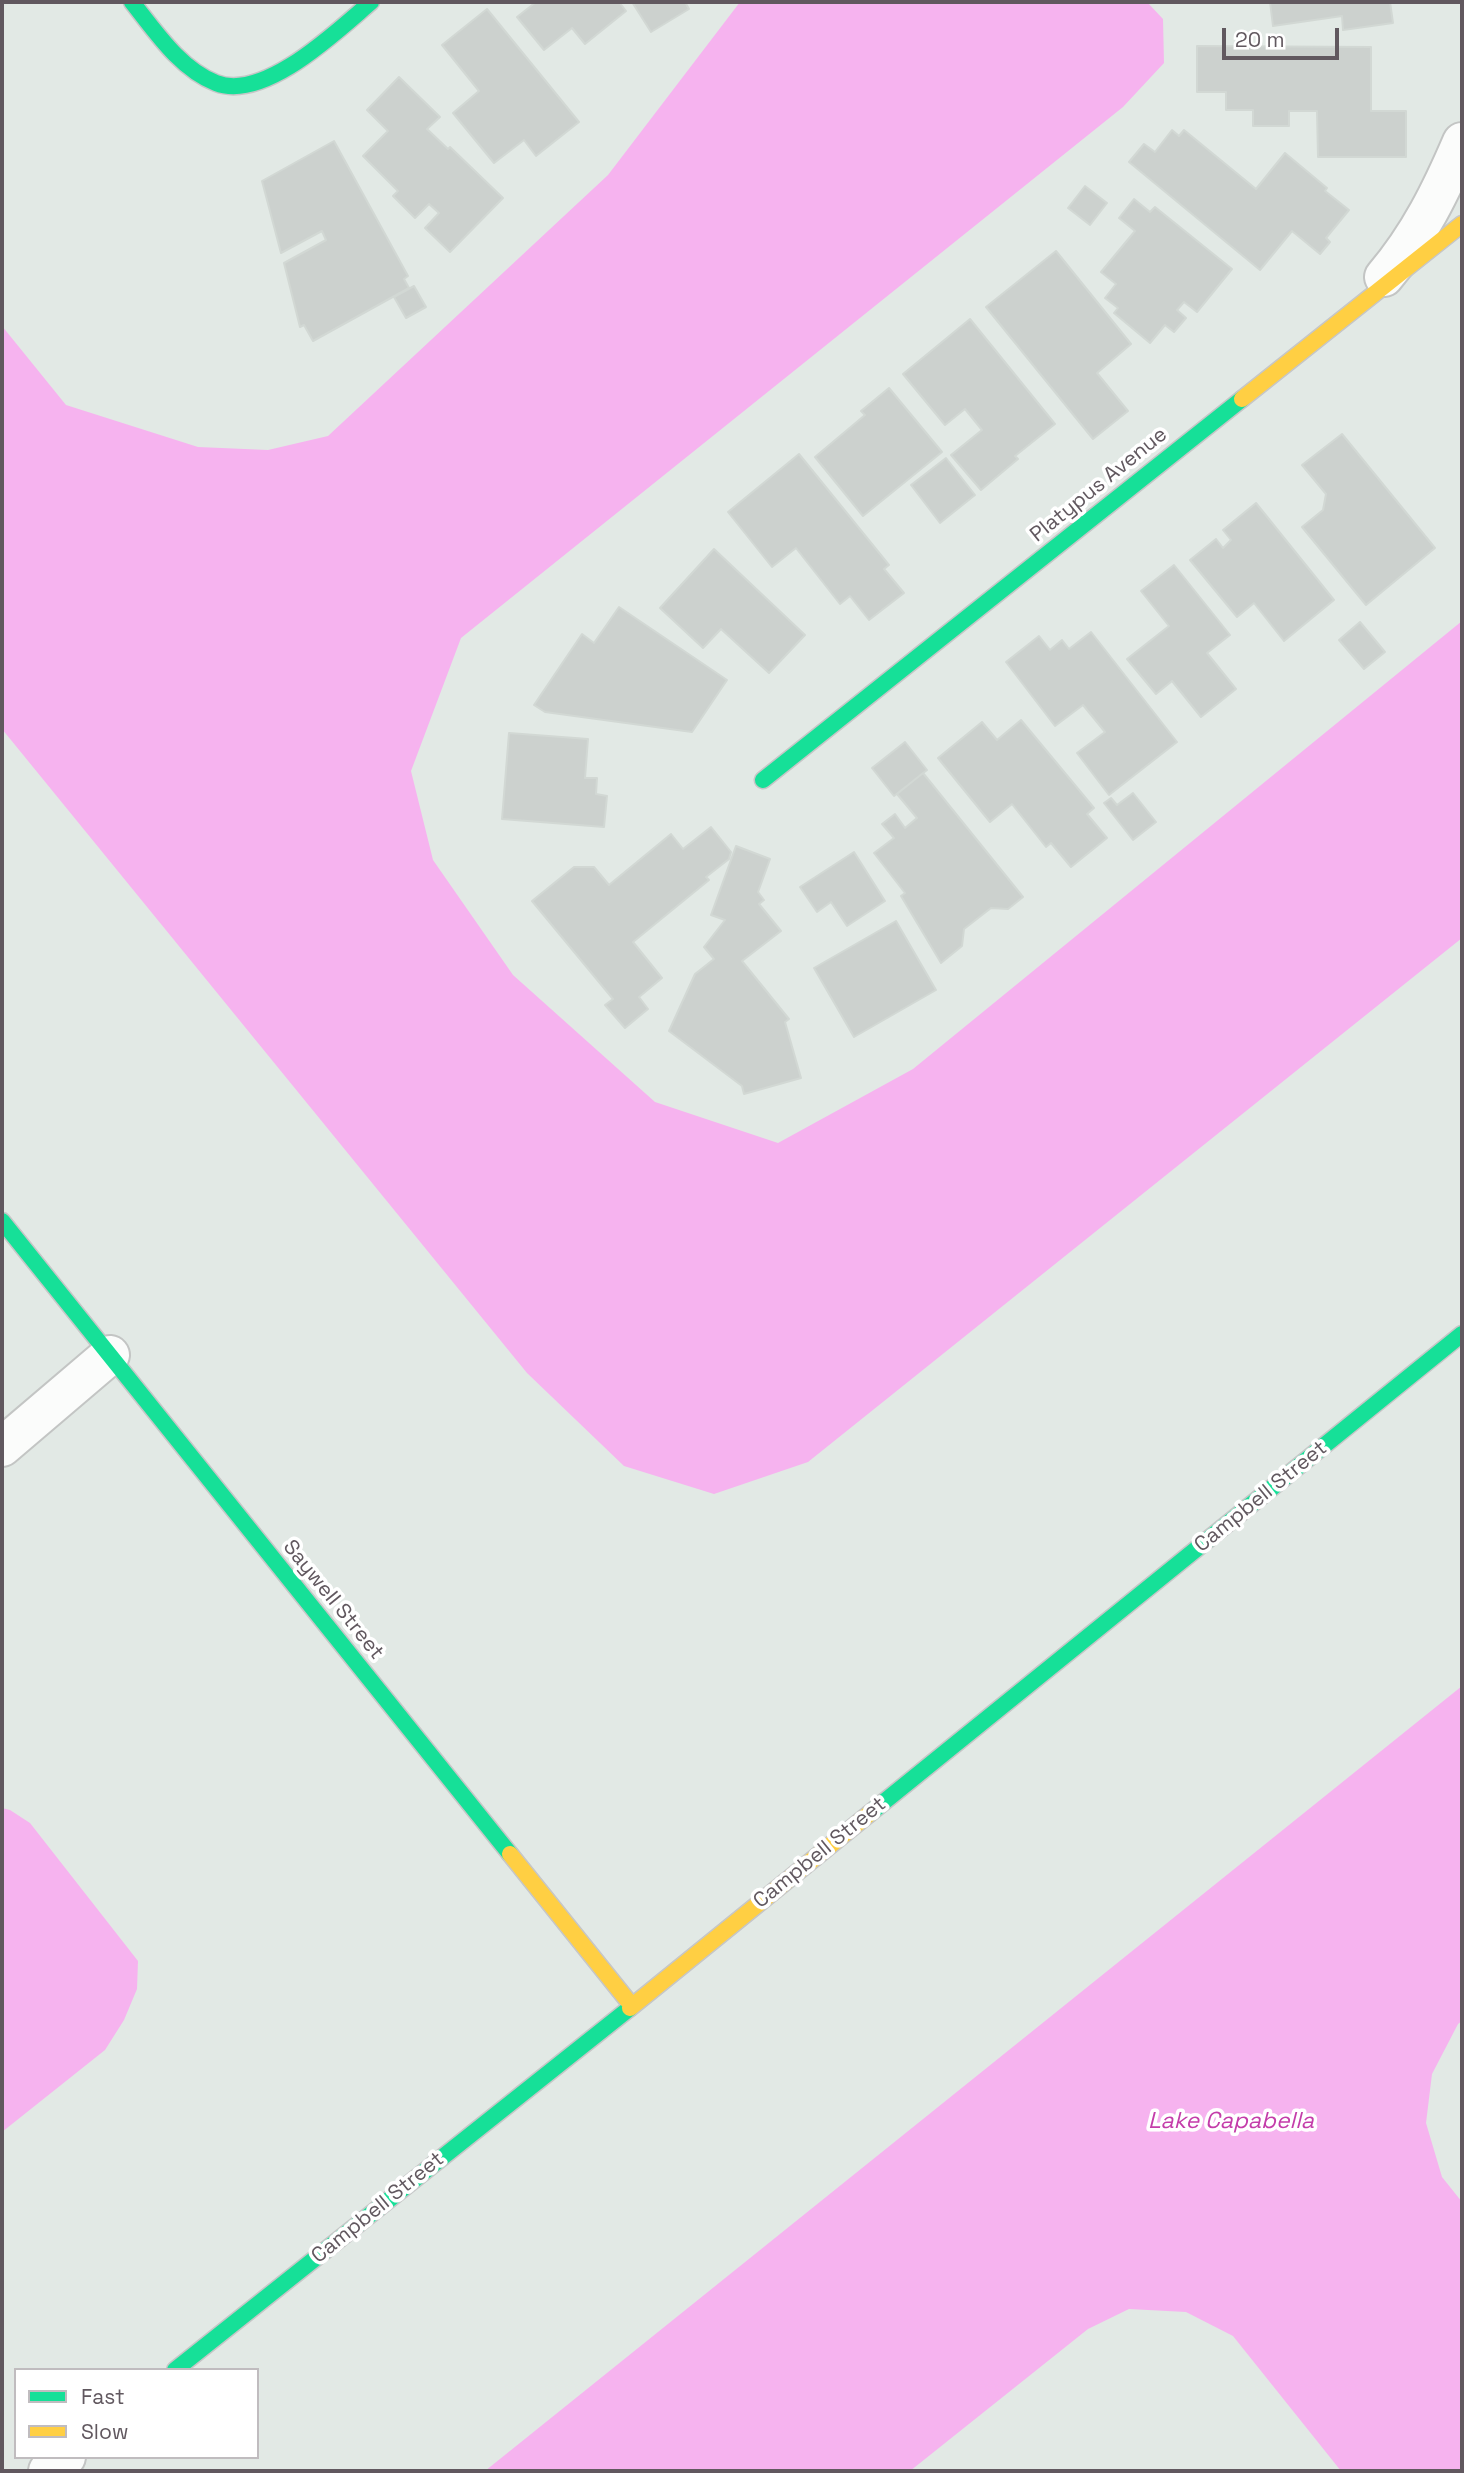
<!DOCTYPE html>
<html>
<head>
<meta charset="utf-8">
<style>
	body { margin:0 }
	#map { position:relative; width:1464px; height:2473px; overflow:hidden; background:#e2e9e5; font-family:"Space Grotesk",sans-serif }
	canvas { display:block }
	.frame { position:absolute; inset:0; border:4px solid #61585f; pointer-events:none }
	.legend { position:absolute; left:14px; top:2368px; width:245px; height:91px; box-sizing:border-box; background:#fff; border:2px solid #c0bcbf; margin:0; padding:9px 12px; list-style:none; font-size:21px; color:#61585f }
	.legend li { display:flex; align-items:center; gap:14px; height:35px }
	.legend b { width:35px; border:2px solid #c0bcbf }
	.scale { position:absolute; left:1222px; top:28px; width:117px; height:32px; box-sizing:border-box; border:4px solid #61585f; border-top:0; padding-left:9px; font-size:21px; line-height:24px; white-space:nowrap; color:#61585f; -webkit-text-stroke:5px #fff; paint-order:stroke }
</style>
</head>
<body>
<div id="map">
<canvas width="1464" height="2473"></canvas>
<div class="frame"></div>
<ul class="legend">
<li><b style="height:9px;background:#16e098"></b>Fast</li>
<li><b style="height:9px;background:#ffcf43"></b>Slow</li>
</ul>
<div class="scale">20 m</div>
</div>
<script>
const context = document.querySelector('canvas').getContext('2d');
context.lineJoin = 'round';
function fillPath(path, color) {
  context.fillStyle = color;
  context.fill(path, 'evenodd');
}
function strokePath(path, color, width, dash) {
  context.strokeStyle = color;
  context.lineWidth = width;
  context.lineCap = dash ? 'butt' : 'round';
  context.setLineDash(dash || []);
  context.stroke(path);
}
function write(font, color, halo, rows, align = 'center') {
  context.font = font + ' "Space Grotesk",sans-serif';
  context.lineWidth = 7;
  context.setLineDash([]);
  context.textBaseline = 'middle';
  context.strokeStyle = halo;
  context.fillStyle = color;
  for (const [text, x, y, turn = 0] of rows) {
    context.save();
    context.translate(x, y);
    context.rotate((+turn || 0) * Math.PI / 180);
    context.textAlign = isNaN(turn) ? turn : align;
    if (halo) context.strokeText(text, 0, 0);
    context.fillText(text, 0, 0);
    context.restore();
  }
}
const water = new Path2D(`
	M740,2h407l16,17 1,44 -41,44 -662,531 -50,133 22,89 80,115 142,127 123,41 135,-74 549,-448v317l-654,524 -94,32 -90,-28 -97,-93 -525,-644v-403l64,79 132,42 70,3 60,-14 280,-261z
	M1462,1686v335l-4,3 -26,50 -6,49 16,54 20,25v269h-121l-108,-135 -47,-24 -57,-3 -41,20 -178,142h-425z
	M2,1808l8,2 20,13 108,138 -1,28 -13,31 -19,30 -103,82z`);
const building = new Path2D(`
	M536,2h83l7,9 -41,33 -13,-16 -28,22 -27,-33z
	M632,2h53l4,7 -38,23z
	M1270,2h120l3,21 -50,7 -1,-14 -69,10z
	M487,9l92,113 -43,34 -12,-16 -30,23 -41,-50 26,-22 -37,-46z
	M1197,46l174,1v64h35v46h-88l-1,-46h-28v15h-36v-16h-27v-18h-29z
	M399,77l41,40 -13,12 21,20 2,-2 53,51 -53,54 -25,-24 14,-15 -10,-9 -14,14 -22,-22 5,-5 -35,-35 25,-25 -21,-21z
	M1172,130l7,6 5,-6 72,59 29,-36 42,35 -2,3 24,19 -23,28 4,4 -10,12 -28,-23 -32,39 -131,-108 15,-18 11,8z
	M334,141l74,135 -4,3 5,9 -96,53 -9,-16 -4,2 -16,-64 42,-23 -4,-9 -41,22 -19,-72z
	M1085,186l22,17 -17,22 -22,-17z
	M1134,199l16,13 5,-5 77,62 -35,43 -13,-10 -7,8 9,8 -12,14 -9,-7 -15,18 -36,-30 4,-5 -13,-10 11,-14 -15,-12 34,-41 -16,-13z
	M1056,251l75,93 -34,29 31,38 -35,28 -107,-132z
	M414,286l12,21 -20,11 -12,-21z
	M970,319l85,105 -40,32 3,3 -37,31 -30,-35 31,-25 -17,-21 -20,16 -42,-51z
	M889,388l53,64 -79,64 -48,-59 50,-42 -4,-4z
	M1342,434l93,114 -69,57 -64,-78 21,-17 3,-16 -24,-29z
	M799,454l90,111 -5,4 20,24 -35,27 -19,-24 -10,8 -44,-56 -24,19 -44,-55z
	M946,458l29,37 -35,28 -29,-38z
	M1256,503l78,97 -50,41 -30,-38 -17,14 -47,-57 26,-21 7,9 8,-8 -8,-10z
	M714,549l91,86 -36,38 -48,-44 -18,19 -43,-40z
	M1174,565l56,70 -23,18 29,36 -35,28 -29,-36 -16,13 -29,-35 42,-33 -28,-35z
	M619,607l108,73 -35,52 -147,-20 -11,-7 48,-71 12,9z
	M1360,622l25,30 -21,17 -25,-29z
	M1091,632l86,110 -68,53 -32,-42 28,-21 -22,-27 -28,21 -49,-64 33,-26 11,14 12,-10 7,9z
	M1021,720l73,88 -7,6 20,24 -36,29 -20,-24 -5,4 -34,-43 -22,18 -52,-64 44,-36 15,18z
	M509,733l79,6 -3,39h12l-1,16 11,2 -3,31 -102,-8z
	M905,742l22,28 -33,26 -22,-28z
	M923,773l100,124 -15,12 -17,-1 -27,21 -2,17 -21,17 -40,-67 4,-3 -31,-40 20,-15 -12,-14 13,-10 10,14 12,-10 -20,-24z
	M1133,793l23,29 -23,18 -29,-37 7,-5 6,7z
	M711,827l20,25 -2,7 -23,18 3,3 -76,62 29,36 -23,19 9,12 -23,19 -20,-23 8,-6 -81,-98 42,-34h20l15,18 62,-51 12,15z
	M736,846l34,13 -12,33 6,8 -5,4 22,27 -39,30 47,58 -4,3 16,56 -57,16 -2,-8 -73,-55 26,-57 19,-15 -10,-12 21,-27 -14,-5z
	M854,852l31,49 -38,25 -16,-24 -14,10 -17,-25z
	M896,921l40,69 -82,47 -40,-69z`);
const street = new Path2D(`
	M1384,277c35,-41 57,-86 78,-135
	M2,1447l108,-92
	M48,2471l18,-14`);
const fast = new Path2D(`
	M132,2c23,29 48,67 84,81 48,19 121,-52 155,-81
	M763,780l479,-381
	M2,1221l508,633
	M869,1814l593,-480
	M175,2370l455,-362`);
const slow = new Path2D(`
	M1242,399l220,-175
	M510,1854l122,152
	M630,2008l239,-194`);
const streetNames = [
	["Platypus Avenue",1099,485,-39],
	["Campbell Street",1261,1497,-39],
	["Saywell Street",333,1600,51],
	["Campbell Street",820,1853,-39],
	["Campbell Street",378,2208,-39]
];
const waterNames = [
	["Lake Capabella",1231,2122]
];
fillPath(water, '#f6b3ef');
fillPath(building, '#ccd1ce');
strokePath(building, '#d2d8d4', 2);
strokePath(street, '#c3c5c4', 42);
strokePath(fast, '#c6c6c7', 19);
strokePath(slow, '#c6c6c7', 19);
strokePath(street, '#fbfcfb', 38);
strokePath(fast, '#16e098', 16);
strokePath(slow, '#ffcf43', 16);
write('21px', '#61585f', '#fff', streetNames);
write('italic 23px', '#c43daa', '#fff', waterNames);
</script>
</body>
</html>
